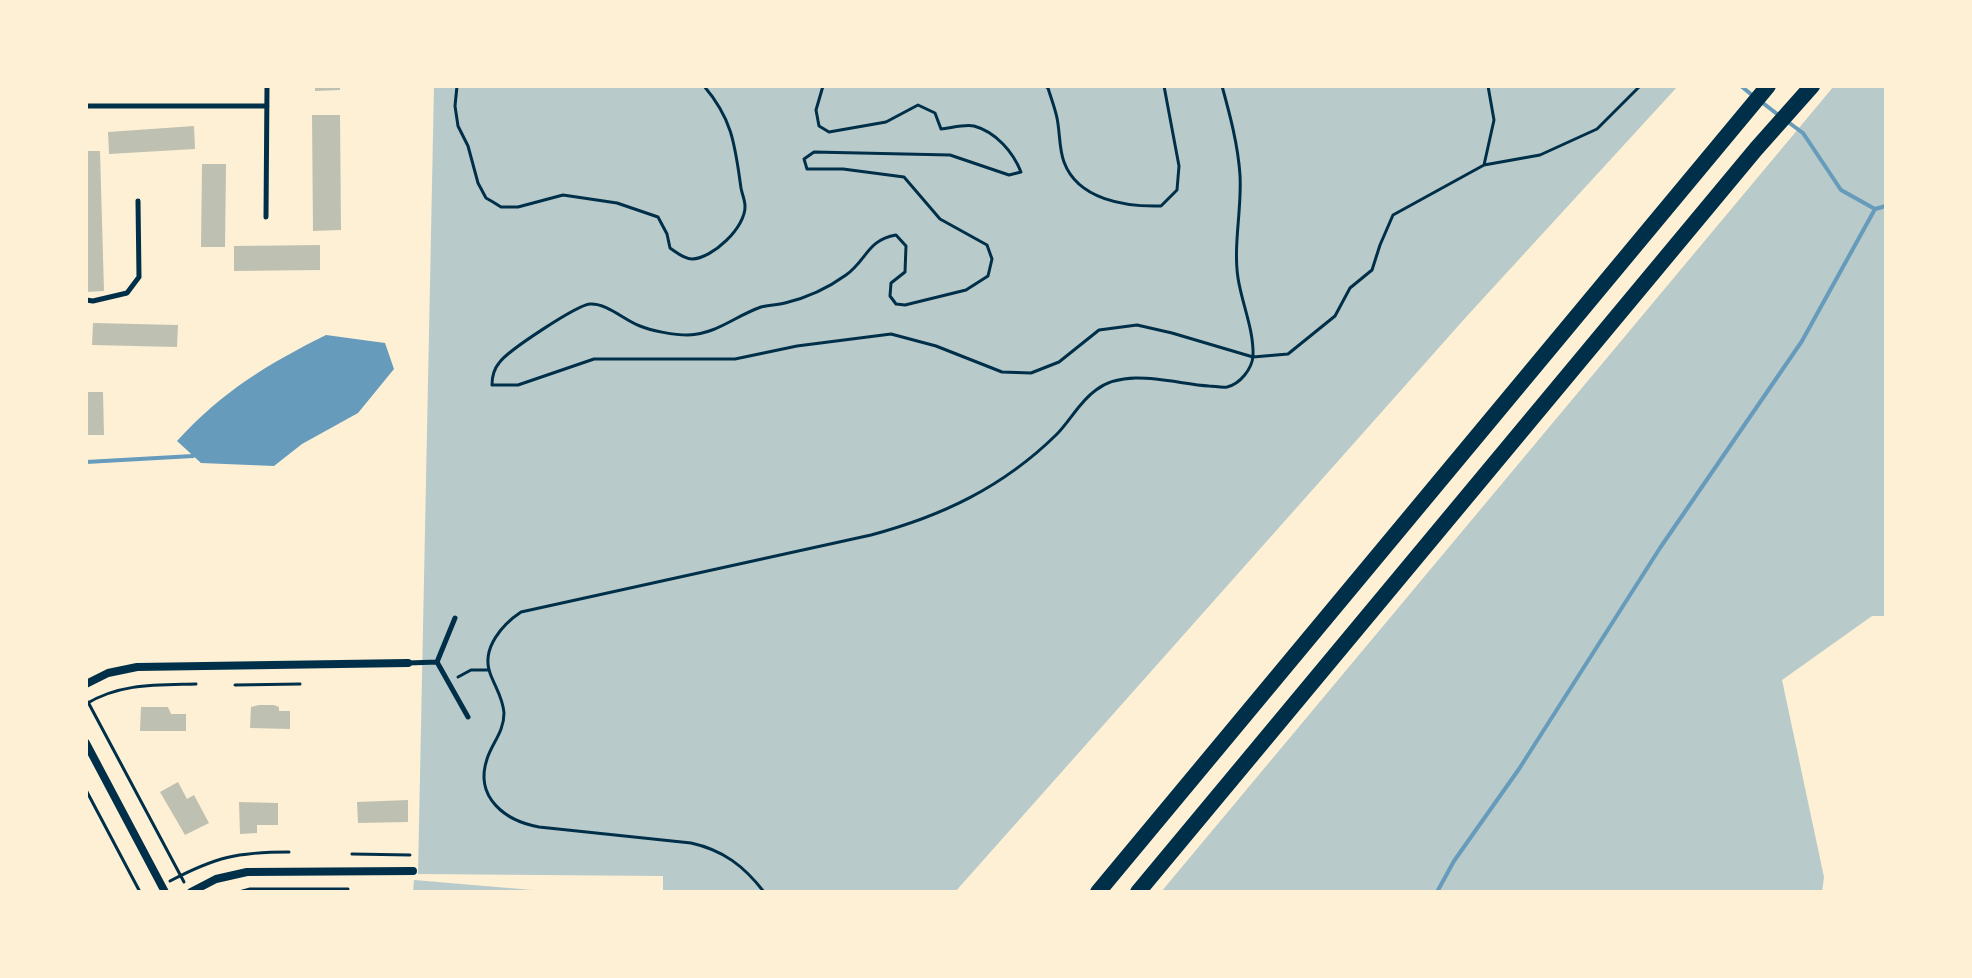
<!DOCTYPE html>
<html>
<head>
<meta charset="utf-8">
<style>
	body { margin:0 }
	#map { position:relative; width:1972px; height:978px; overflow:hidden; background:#fdf0d5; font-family:Jost,sans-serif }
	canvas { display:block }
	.frame { position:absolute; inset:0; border:88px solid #fdf0d5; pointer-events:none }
</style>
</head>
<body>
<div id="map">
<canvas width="1972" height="978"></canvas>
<div class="frame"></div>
</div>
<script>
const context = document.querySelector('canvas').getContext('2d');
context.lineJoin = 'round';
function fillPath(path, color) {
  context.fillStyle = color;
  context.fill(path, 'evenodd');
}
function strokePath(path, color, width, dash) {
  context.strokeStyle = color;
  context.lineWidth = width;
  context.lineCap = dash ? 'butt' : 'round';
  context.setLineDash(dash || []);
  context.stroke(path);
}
const green = new Path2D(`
	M434,86h1244l-211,230 -512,576h-292v-16l-245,-2z
	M1834,86h52v530h-14l-90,64 42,197 -2,15h-661z
	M414,880l142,12h-143z`);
const water = new Path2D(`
	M326,335l59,8 9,26 -36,44 -56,31 -28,22 -73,-3 -24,-22c46,-50 89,-76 149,-106z`);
const stream = new Path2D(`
	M1741,86l11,9
	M1759,100l22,17
	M1788,122l15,11 38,57 34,19 11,-3
	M86,462l107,-6
	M1437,892l17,-31 65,-92 141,-221 142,-207 73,-132`);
const building = new Path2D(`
	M315,86h25v4l-25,1z
	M312,115h28l1,115 -28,1z
	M194,126l1,23 -86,5 -1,-22z
	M86,151h14l4,140 -18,1z
	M202,164h24l-1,83h-24z
	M320,245v25l-86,1v-25z
	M93,323l85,2 -1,22 -85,-2z
	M86,392h17l1,43h-18z
	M259,705h15l5,2v4h11v18l-40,-1 1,-21z
	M141,707h27l3,7h15v17h-46z
	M178,782l9,17 7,-4 15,28 -24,12 -25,-43z
	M408,800v22l-50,1 -1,-21z
	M239,802l39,1v22h-21v8l-17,1z`);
const path = new Path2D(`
	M457,86l-2,20 3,20 10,20 10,37 8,15 7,4 8,5h17l45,-12 54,8 41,14 9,17 3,14c6,4 14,11 22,11 20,0 54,-32 53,-53 0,-6 -3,-12 -4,-18 -6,-42 -8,-68 -37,-102
	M823,86l-7,24 3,16 10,6 57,-10 32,-17 17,8 6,16c10,-1 24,-5 33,-3 22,6 39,26 47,46l-12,3 -59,-20 -136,-3 -10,7 3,10h36l61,8 36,42 47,26 5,14 -4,17 -22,14 -61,15 -9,-1 -6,-8 1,-13 14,-11 1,-26 -10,-11c-29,5 -29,25 -50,40 -18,13 -40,23 -61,28 -8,2 -16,2 -24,4 -26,9 -44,27 -73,28 -14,0 -36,-4 -48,-9 -16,-6 -33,-23 -50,-22 -13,1 -83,47 -91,59 -5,6 -7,14 -7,22h26l76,-26h141l62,-13 94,-12 45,12 66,26 29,1 28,-11 40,-32 38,-5 35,8 81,24 35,-3 47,-38 15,-28 22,-18 8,-25 13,-30 91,-50 10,-45 -6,-34
	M1045,86l3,2c3,10 7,20 9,30 3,14 2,31 7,44 14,38 62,45 97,44l16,-16 2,-24 -15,-80
	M1484,165l56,-10 57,-26 43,-43
	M458,677l13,-7h17
	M235,685l65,-1
	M88,702l96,180
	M86,704c34,-21 71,-19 110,-20
	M86,790l54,102
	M352,854l58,1
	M170,881c46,-24 67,-29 119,-29
	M239,892l11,-3h98
	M764,892c-20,-26 -41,-42 -73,-49l-152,-16c-33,-6 -65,-29 -52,-68 5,-16 17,-27 17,-46 -1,-15 -9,-26 -14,-40 -9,-25 13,-49 31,-61l350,-77c71,-19 132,-48 185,-100 14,-14 24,-34 40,-45 30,-23 79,-6 113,-4 5,0 13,2 18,1 13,-3 25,-18 26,-31 1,-26 -11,-52 -15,-78 -5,-33 4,-69 2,-103 -2,-30 -10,-60 -18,-89`);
const service = new Path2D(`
	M86,106h181
	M266,217l1,-131
	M86,300l7,1 34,-8 12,-16 -1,-76
	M455,618l-18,44 31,55
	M408,663l29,-1`);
const minor = new Path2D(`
	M86,684l22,-11 29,-6 271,-4
	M86,743l79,149
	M191,892l25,-13 31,-7 166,-1`);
const motorway = new Path2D(`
	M1098,892l670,-806
	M1138,892l618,-743 56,-63`);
fillPath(green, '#b9caca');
fillPath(water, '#669bbc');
strokePath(stream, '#669bbc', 4);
fillPath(building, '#bec0b2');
strokePath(path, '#003049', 3);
strokePath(service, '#003049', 5);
strokePath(minor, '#003049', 8);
strokePath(motorway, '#003049', 16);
</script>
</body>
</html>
